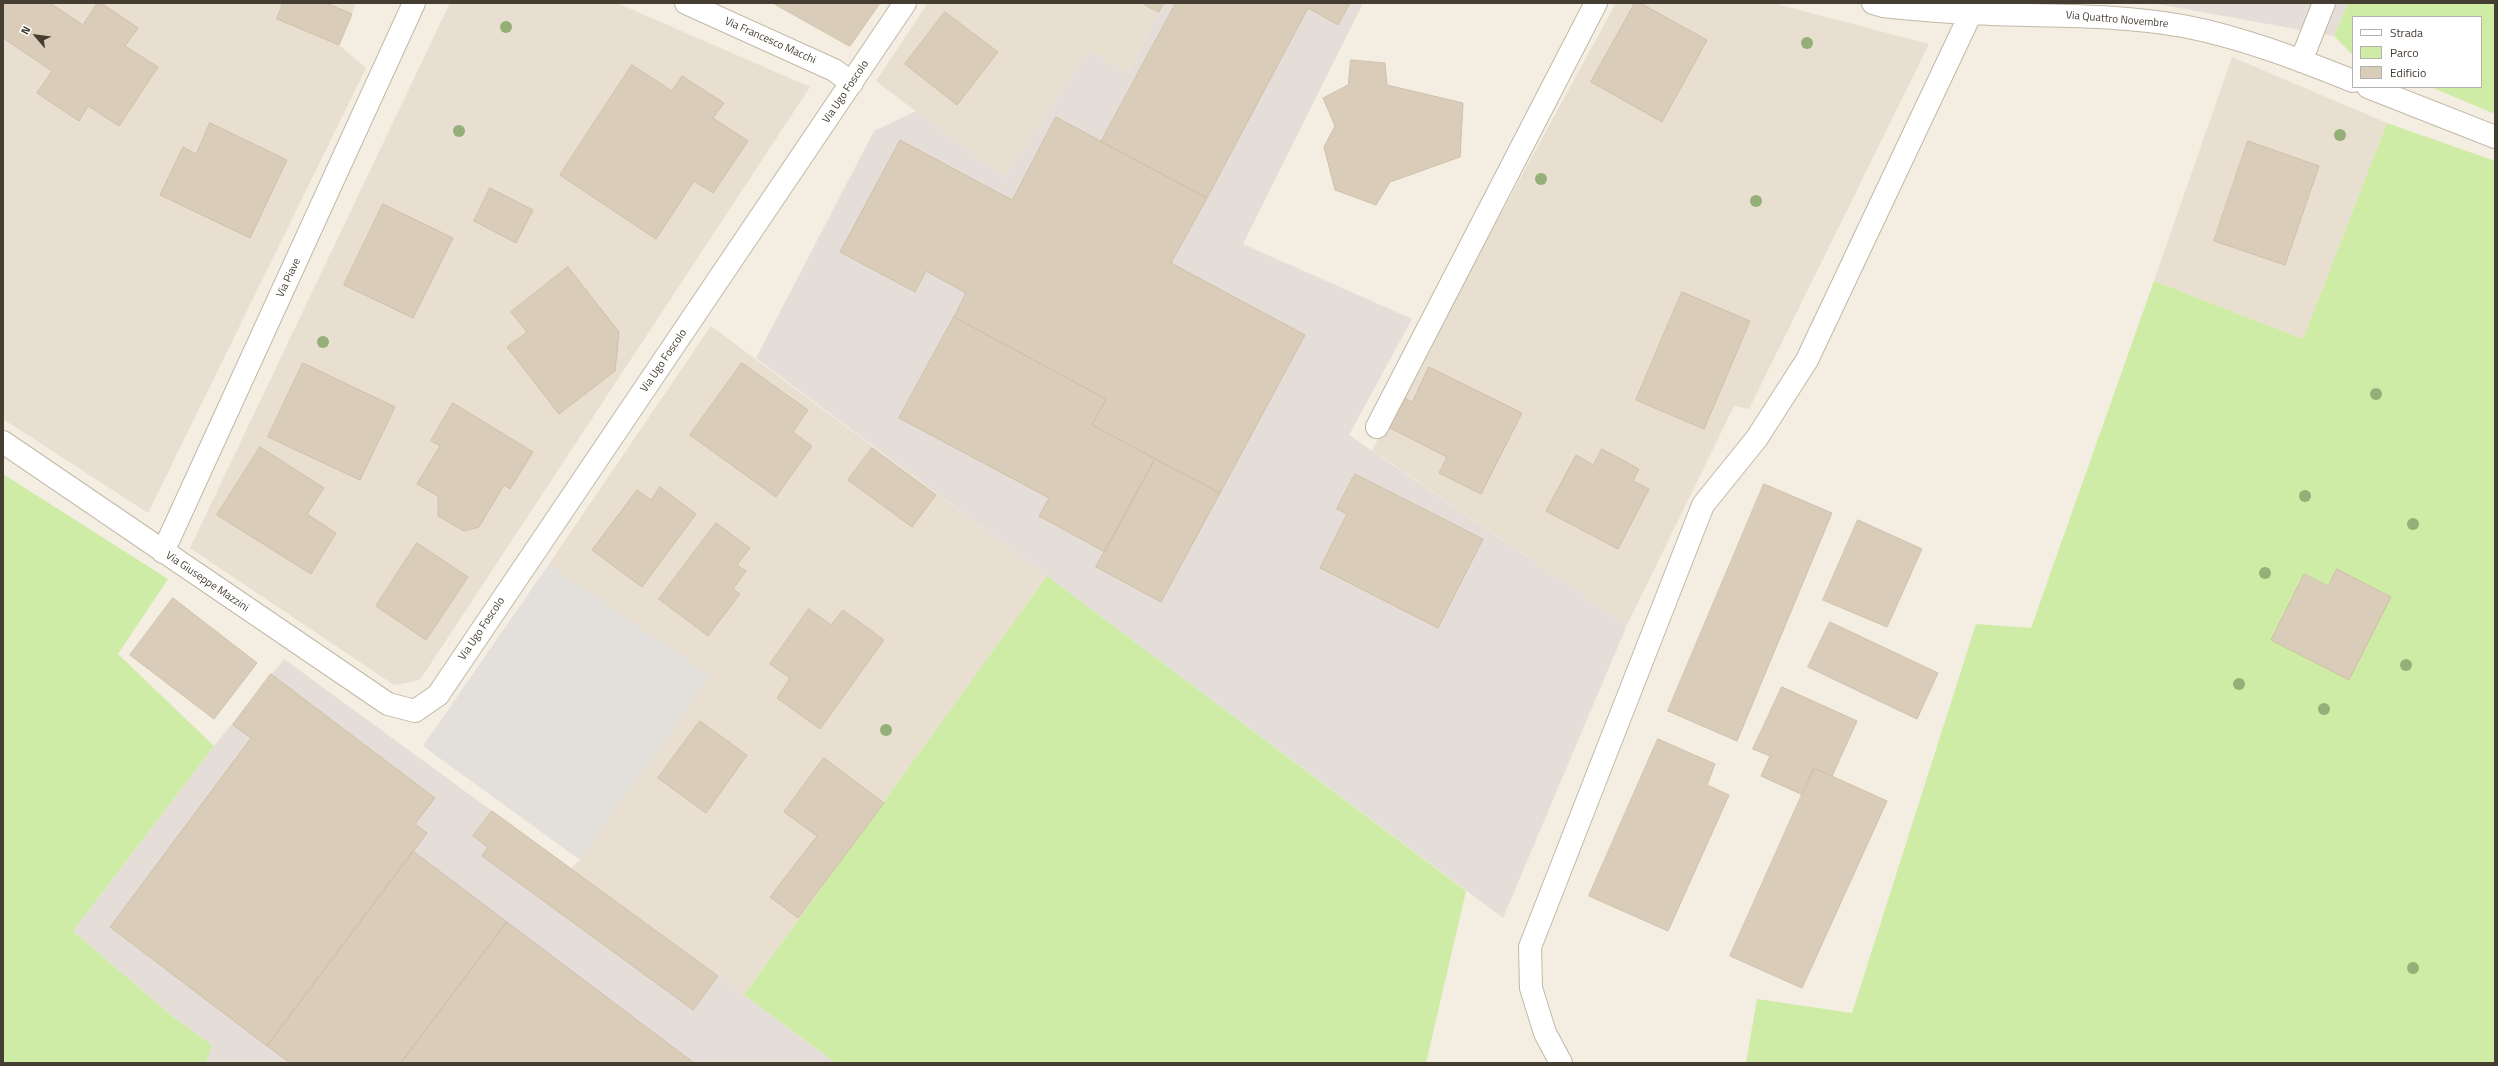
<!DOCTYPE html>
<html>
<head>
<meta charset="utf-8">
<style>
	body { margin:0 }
	#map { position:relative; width:2498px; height:1066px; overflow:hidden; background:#f3ede2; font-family:"Titillium Web",sans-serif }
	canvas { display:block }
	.frame { position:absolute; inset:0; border:4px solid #453d32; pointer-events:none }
	.legend { position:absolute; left:2352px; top:16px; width:130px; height:72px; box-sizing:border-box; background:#fff; border:1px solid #b5b1ad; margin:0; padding:5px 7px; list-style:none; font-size:12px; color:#453d32 }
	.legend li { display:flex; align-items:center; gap:8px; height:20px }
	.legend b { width:20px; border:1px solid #b5b1ad }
	.north { position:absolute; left:16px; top:16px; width:40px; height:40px; -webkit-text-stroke:3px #fff; paint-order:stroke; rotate:298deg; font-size:11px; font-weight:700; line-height:16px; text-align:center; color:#453d32 }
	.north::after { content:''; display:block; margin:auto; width:14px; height:18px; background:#453d32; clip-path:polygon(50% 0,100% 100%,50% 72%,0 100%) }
</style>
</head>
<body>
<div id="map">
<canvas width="2498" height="1066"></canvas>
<div class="frame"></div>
<ul class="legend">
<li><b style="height:5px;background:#fff"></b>Strada</li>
<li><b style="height:11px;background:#cfeca6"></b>Parco</li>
<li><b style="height:11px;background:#d9ccb9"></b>Edificio</li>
</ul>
<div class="north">N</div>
</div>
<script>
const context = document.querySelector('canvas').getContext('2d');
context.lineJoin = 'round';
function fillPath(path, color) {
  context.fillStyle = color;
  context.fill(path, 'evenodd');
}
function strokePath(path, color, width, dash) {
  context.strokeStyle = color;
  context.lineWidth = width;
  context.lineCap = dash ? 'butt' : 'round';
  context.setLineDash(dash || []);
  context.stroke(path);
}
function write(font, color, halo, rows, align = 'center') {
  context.font = font + ' "Titillium Web",sans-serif';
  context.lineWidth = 3.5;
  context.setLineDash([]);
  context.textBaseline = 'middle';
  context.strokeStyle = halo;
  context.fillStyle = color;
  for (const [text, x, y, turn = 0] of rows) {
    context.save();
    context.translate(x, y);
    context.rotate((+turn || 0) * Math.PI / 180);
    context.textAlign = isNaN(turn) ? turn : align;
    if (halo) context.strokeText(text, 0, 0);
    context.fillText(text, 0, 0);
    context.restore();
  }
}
const residential = new Path2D(`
	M3,3h353l-17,42 27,23 -218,445 -145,-94z
	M450,3h167l193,84 -390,593 -26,5 -204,-137z
	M928,3h236l-36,69 -39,-20 -85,126 -128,-97z
	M1616,3h157l156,41 -180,365 -15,-3 -107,219 -255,-175z
	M2232,57l155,66 -84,216 -149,-58z
	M711,326l336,250 -303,419 -173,-127 9,-8 130,-184 -161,-112z`);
const industrial = new Path2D(`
	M1164,3h199l-120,241 169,75 -63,116 278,190 -124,293 -747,-560 118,-227 42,-20 88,67 85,-127 39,21z
	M2152,3h196l-14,33z
	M284,659l434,317 118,87h-630l6,-18 -40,-29 -99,-85 141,-185z`);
const green = new Path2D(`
	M2348,3h147v111l-64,-27h50v-70h-128v38l-19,-19z
	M2387,123l108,38v902h-749l11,-64 95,14 124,-389 55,4 123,-347 149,58z
	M3,474l165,105 -50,75 96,92 -141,185 99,85 40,29 -6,18h-203z
	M1047,576l419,315 -40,172h-590l-92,-68z`);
const parking = new Path2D(`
	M549,564l161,112 -130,184 -157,-114z`);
const building = new Path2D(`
	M4,3h46l33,22 14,-22h4l37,25 -13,18 33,21 -39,59 -31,-20 -9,15 -42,-28 15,-22 -49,-33z
	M283,3h43l26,11 -13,31 -62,-26z
	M773,3h107l-30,43z
	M1142,3h22l-5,9z
	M1176,3h174l-12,22 -30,-17 -101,190 -106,-56z
	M1635,3h5l67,37 -45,82 -71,-40z
	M945,12l53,40 -41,53 -52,-41z
	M1351,60l34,3 2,22 76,18 -3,54 -70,25 -14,23 -41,-15 -11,-43 11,-21 -12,-28 25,-13z
	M632,65l40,26 10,-15 42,27 -11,15 35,23 -35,52 -19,-12 -38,58 -96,-64z
	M1056,117l151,81 -36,65 134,72 -85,158 -128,-68 14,-26 -152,-82 12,-24 -40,-22 -11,21 -75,-40 60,-112 112,60z
	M210,123l77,37 -37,78 -90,-43 23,-48 13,7z
	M2248,141l71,25 -34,99 -71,-24z
	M490,188l43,22 -17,33 -42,-22z
	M383,204l70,34 -40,80 -69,-33z
	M568,267l51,65 -4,39 -56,43 -52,-67 20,-15 -16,-20z
	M1682,292l68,29 -46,108 -68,-29z
	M954,317l152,82 -14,26 63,34 -50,93 -66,-36 10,-18 -150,-80z
	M303,363l92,44 -35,73 -92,-43z
	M742,363l66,47 -15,22 19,14 -36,51 -86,-62z
	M1429,367l93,46 -41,81 -42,-21 8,-16 -59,-30 14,-30 10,5z
	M453,403l80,49 -23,37 -6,-4 -25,42 -15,4 -26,-15v-20l-21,-12 23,-38 -9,-5z
	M260,447l64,41 -17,26 29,19 -25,41 -94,-59z
	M872,448l64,47 -24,32 -64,-47z
	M1602,449l37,20 -6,12 16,8 -31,60 -72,-38 30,-56 17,10z
	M1155,459l65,34 -59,109 -65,-35z
	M1355,474l128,65 -45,89 -118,-60 27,-54 -10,-5z
	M1764,484l68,29 -95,228 -69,-30z
	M660,487l36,27 -54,73 -50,-37 45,-60 14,10z
	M1858,520l64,29 -35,78 -64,-27z
	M716,523l34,25 -13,17 9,6 -13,18 7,5 -32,42 -49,-37z
	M417,543l51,34 -42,63 -50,-34z
	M2337,569l54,28 -42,83 -78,-40 33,-66 24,12z
	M173,598l84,65 -43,56 -84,-64z
	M809,609l22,16 12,-15 41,30 -64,89 -43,-31 13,-20 -20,-14z
	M1830,622l108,51 -21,46 -109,-52z
	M271,674l164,124 -20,26 12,9 -160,213 -157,-119 141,-189 -18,-13z
	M1782,687l75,34 -25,55 -18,-8 -11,27 -42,-19 9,-20 -17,-7z
	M700,721l47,34 -41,58 -48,-35z
	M1658,739l57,25 -8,21 22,10 -61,136 -79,-35z
	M824,758l60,45 -86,115 -28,-21 47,-61 -33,-24z
	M1814,768l73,33 -85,187 -72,-32z
	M492,811l226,165 -25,34 -211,-154 6,-9 -15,-11z
	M413,851l94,71 -106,141h-111l-23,-17z
	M507,922l187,141h-293z`);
const minor = new Path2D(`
	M686,3l148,67 18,13
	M1873,3l10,3c29,3 58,6 88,7 71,4 141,0 212,13 58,11 115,33 170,55
	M2301,61l23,-58
	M2368,87l127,50
	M1377,427l219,-424
	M3,442l385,262 27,7 23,-16 467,-692
	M163,552l251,-549
	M1561,1063l-16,-30 -14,-45 -1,-41 173,-442 54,-67 50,-78 164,-347`);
const trees = [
	[506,27],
	[1807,43],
	[459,131],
	[2340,135],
	[1541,179],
	[1756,201],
	[323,342],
	[2376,394],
	[2305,496],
	[2413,524],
	[2265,573],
	[2406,665],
	[2239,684],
	[2324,709],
	[886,730],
	[2413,968]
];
const streetNames = [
	["Via Quattro Novembre",2117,20,5],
	["Via Francesco Macchi",770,41,24],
	["Via Ugo Foscolo",846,92,-56],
	["Via Piave",289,278,-65],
	["Via Ugo Foscolo",664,361,-56],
	["Via Giuseppe Mazzini",207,582,34],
	["Via Ugo Foscolo",482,629,-56]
];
fillPath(residential, '#e8dfd0');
fillPath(industrial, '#e5ded8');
fillPath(green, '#cfeca6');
fillPath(parking, '#e3e0db');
fillPath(building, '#d9ccb9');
strokePath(building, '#d1c0a9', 1);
strokePath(minor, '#c2b8a7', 24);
strokePath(minor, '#fff', 22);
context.fillStyle = '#94af77';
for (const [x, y] of trees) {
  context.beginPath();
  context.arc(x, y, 6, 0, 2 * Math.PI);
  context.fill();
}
write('11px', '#453d32', '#fff', streetNames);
</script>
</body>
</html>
